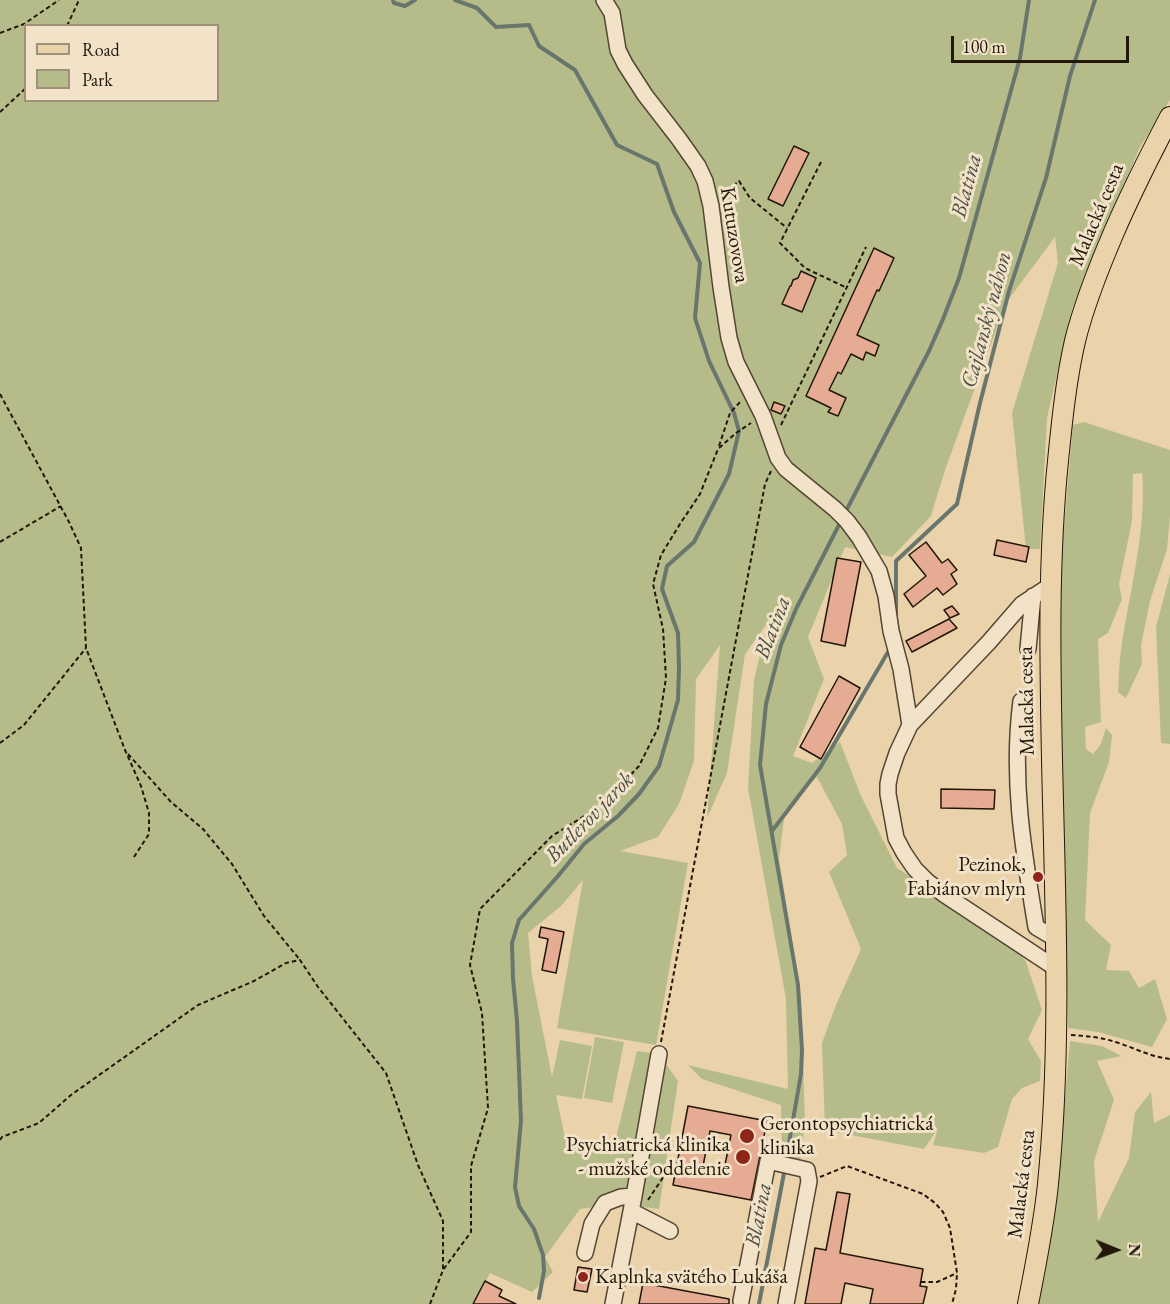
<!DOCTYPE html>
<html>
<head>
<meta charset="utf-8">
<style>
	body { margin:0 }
	#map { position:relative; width:1170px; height:1304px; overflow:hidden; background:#ead2ab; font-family:"EB Garamond",serif }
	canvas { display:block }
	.legend { position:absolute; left:24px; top:24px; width:195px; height:78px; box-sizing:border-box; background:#f1e2c8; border:2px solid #9e917c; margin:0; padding:8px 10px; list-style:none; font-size:18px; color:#221709 }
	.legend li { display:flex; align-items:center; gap:12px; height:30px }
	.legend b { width:30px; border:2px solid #9e917c }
	.north { position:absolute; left:1086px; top:1220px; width:60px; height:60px; -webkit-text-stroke:4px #f1e2c8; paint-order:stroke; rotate:91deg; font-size:16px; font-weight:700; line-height:24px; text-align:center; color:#221709 }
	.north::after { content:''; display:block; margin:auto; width:21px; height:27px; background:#221709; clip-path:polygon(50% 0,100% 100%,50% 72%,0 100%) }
	.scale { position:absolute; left:951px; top:36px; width:178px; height:27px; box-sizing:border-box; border:3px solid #221709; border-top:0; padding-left:8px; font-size:18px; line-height:21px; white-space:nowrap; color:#221709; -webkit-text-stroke:4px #f1e2c8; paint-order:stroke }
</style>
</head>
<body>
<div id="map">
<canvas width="1170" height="1304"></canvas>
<ul class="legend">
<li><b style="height:8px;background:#ead2ab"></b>Road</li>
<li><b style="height:16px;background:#b5bc8a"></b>Park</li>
</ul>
<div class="north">N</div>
<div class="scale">100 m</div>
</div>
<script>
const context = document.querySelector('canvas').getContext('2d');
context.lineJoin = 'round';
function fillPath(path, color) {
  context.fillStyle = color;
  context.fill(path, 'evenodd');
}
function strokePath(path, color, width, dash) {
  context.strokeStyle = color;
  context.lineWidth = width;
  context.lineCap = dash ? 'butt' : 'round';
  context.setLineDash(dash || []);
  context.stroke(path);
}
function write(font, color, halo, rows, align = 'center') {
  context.font = font + ' "EB Garamond",serif';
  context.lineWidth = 6;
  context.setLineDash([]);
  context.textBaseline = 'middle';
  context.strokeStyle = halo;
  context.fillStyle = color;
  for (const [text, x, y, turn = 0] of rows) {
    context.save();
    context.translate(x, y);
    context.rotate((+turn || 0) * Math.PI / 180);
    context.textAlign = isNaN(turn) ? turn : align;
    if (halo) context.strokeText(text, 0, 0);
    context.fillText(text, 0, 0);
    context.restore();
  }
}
const green = new Path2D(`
	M0,0h1170v100l-30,47 -68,162 -25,109 -7,131h-14l-14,-136 46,-150 -3,-26 -49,66 -61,167 -14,46 -39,41 -47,-10 -37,90 16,42 -31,77 19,7 28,-21 21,54 36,72 114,74 15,20 16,48 -14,29 13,22 -1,20 -18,7 -10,11 -14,48 -14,6 -51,-8 5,-17 -14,21 -99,-19 -3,-87 14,-38 25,-56 -32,-77 18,-17 -5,-31 -25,-47 -32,33 -6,49 22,139 4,126 -5,38 -18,-6 -1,-51 -79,-26 -14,-14 100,24 -2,-90 -38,-211 6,-108 14,-58 -23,32 -18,119 -20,45 13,-173 -24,34 -2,82 -15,43 -21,33 -38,14 68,12 -32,182 -99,-17 26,-148 -22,26 -33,27 4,43 20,101 8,-37 32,6 -10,53 -26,-4 9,43 47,17 25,-104 22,3 19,27 -19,128 -39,-5 -40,5 -35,48 8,15 -21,20 -42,-19 -15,31h-475zM26,26h192v74h-192z
	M1084,422l86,28v66l-3,33 -17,52 -9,44 1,19 -16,34 -8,-6c1,-14 1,-28 3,-42 8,-57 26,-120 21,-177l-9,1 -1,47 -13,63 3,15 -14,34 -10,6 3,83 -16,5 1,22 7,5 8,-10 5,-16 6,7 -3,27 -19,51 -5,107 26,25 -5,25 23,1 10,17 16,-9 12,40 -15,28 -54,-15 -30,-4 -9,-446 14,-157z
	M1170,574v170l-9,-1 -5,-116z
	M595,1037l29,5 -12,61 -28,-5z
	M1070,1041l32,5 19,10 -24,5 17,39 -20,61 4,61 31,-64 6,-46 16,-20 3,31 16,-8v189h-135l22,-115z`);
const stream = new Path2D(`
	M393,0l1,3 11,3 10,-6
	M455,0l22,8 19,19 33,-2 10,21 36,24 42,75 40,19 17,48 26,51 -5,55 14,43 25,52 5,18 -10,43 -35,68 -27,24 -5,23 16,44 1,35 -1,32 -19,66 -20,28 -21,22 -34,28 -26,32 -39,44 -7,23 1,36 4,42 4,100 -6,66 4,19 15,23 9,26 1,16 -5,27
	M845,513l84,-162 14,-32 16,-41 61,-220 9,-58
	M896,622v-61l61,-57 23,-101 29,-112 37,-113 24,-102 25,-76
	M772,831l48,-63 68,-116
	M786,1160l15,-86 1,-24 -4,-65 -38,-220 6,-61 15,-59 15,-36 46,-90
	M759,1304l26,-136`);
const building = new Path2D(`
	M794,146l15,7 -26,53 -15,-7z
	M874,248l20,10 -15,33 -2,-1 -20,45 22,10 -4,11 -9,-4 -3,8 -12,-6 -10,20 -3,-2 -9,18 17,8 -8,18 -10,-4 3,-4 -25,-12z
	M801,271l15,7 -14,34 -20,-8 8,-18h1l2,-6 5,-2z
	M774,402l11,4 -4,8 -10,-4z
	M997,540l32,7 -3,15 -32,-7z
	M926,542l16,21 6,-4 9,11 -6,4 6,10 -14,11 -6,-7 -24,19 -9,-13 22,-18 -17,-21z
	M837,558l24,4 -16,84 -24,-5z
	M952,606l7,8 -9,4 -6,-8z
	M949,619l8,9 -45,24 -6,-11z
	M839,676l21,12 -39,71 -21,-12z
	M941,789l54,1 -1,19 -53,-1z
	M541,927l23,5 -8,41 -14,-3 6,-31 -9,-2z
	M688,1106l79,15 -16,79 -78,-15zM710,1131l21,4 -8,40 -21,-4z
	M837,1192l13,2 -10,59 83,16 -3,17 7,1 -4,17h-53l3,-15 -28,-6 -4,21h-36l10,-56 11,2z
	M578,1267l14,2 -5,23 -13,-2z
	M485,1281l17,9 -3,6 17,8h-43z
	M643,1283l86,16v5h-90z`);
const path = new Path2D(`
	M67,26l12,-26
	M0,33l24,-9 35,-24
	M0,112l26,-24
	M821,162l-41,81 25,25 42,20
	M722,196l17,-15 11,17 37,30
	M0,394l69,128 12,26 5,100 39,102 16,36 8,27v21l-15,23
	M781,425l85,-178
	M719,446l11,-33 11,-12
	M0,542l61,-36
	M0,743l24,-18 62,-77
	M128,754l43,48 32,27 29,35 32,52 36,44
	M1071,1035c15,1 30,2 44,7 18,5 35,15 55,17
	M661,1042l104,-558 6,-13
	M0,1140l2,-3 37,-14 32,-28 127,-90 56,-24 32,-18 14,-3 18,27 68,86 32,92 25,56v48
	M820,1177l27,-11 76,28 12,9 8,9 7,16 7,45 -1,16 -4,15
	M648,1200l18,-27 6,-11
	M921,1282h16l20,-9
	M430,1304l13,-34 28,-38v-66l17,-58 -6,-95 -12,-48 10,-56 72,-73 50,-31 37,-39 19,-38 8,-50 -3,-49 -10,-45 8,-29 19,-31 20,-30 18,-45 18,-16 15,-10`);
const minor = new Path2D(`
	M604,0l8,13 6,37 7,14 20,31 34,44 19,27 7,15 6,25 10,81 8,51 7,24 27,54 15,42 8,11 49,40 12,12 12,16 20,34 7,25 5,35 10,38 9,56
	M1051,585l-29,19 -33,38 -79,83 -13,28 -7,21 -2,10v10l8,44 8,15 11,16 13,13 17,13 112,74
	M1028,649l5,-53
	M1021,701c-10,78 2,148 15,226l20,12
	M631,1211l39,20
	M585,1253l7,-29 13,-21 16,-6 13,-1
	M741,1301l27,-140 39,9 2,11 -23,123
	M613,1304l21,-108 25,-142`);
const major = new Path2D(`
	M1028,1304c8,-40 16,-80 20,-120 14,-141 7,-283 4,-425 -2,-100 -4,-199 6,-298 4,-40 8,-81 17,-120 9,-37 24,-74 39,-109 17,-39 36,-77 56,-115`);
const markers = [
	[1038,877,6,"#8f2418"],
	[747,1136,8,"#8f2418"],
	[743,1157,8,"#8f2418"],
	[583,1277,6,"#8f2418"]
];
const streetNames = [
	["Malacká cesta",1097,215,-67],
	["Kutuzovova",734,235,81],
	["Malacká cesta",1027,701,-91],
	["Malacká cesta",1022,1184,-83]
];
const poiNames = [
	["Pezinok,",1026,865],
	["Fabiánov mlyn",1026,889],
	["Gerontopsychiatrická",760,1124,"left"],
	["klinika",760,1148,"left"],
	["Psychiatrická klinika",730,1145],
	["- mužské oddelenie",730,1169],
	["Kaplnka svätého Lukáša",595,1277,"left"]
];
const waterNames = [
	["Blatina",967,186,-75],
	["Cajlanský náhon",987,320,-75],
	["Blatina",773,628,-69],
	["Butlerov jarok",590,818,-46],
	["Blatina",759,1215,-79]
];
fillPath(green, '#b5bc8a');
strokePath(stream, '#69766d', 4);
fillPath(building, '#e5ab93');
strokePath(building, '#221709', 1.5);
strokePath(minor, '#544632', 18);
strokePath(major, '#221709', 22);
strokePath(path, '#221709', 2, [4.5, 3]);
strokePath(minor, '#f1e2c8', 15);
strokePath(major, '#ead2ab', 20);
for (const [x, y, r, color] of markers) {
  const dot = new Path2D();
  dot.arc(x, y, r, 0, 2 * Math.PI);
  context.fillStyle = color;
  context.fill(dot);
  strokePath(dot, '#f1e2c8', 2);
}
write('21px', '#221709', '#f1e2c8', streetNames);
write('21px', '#221709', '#f1e2c8', poiNames, 'right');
write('italic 22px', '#4c4f43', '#f1e2c8', waterNames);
</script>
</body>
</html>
